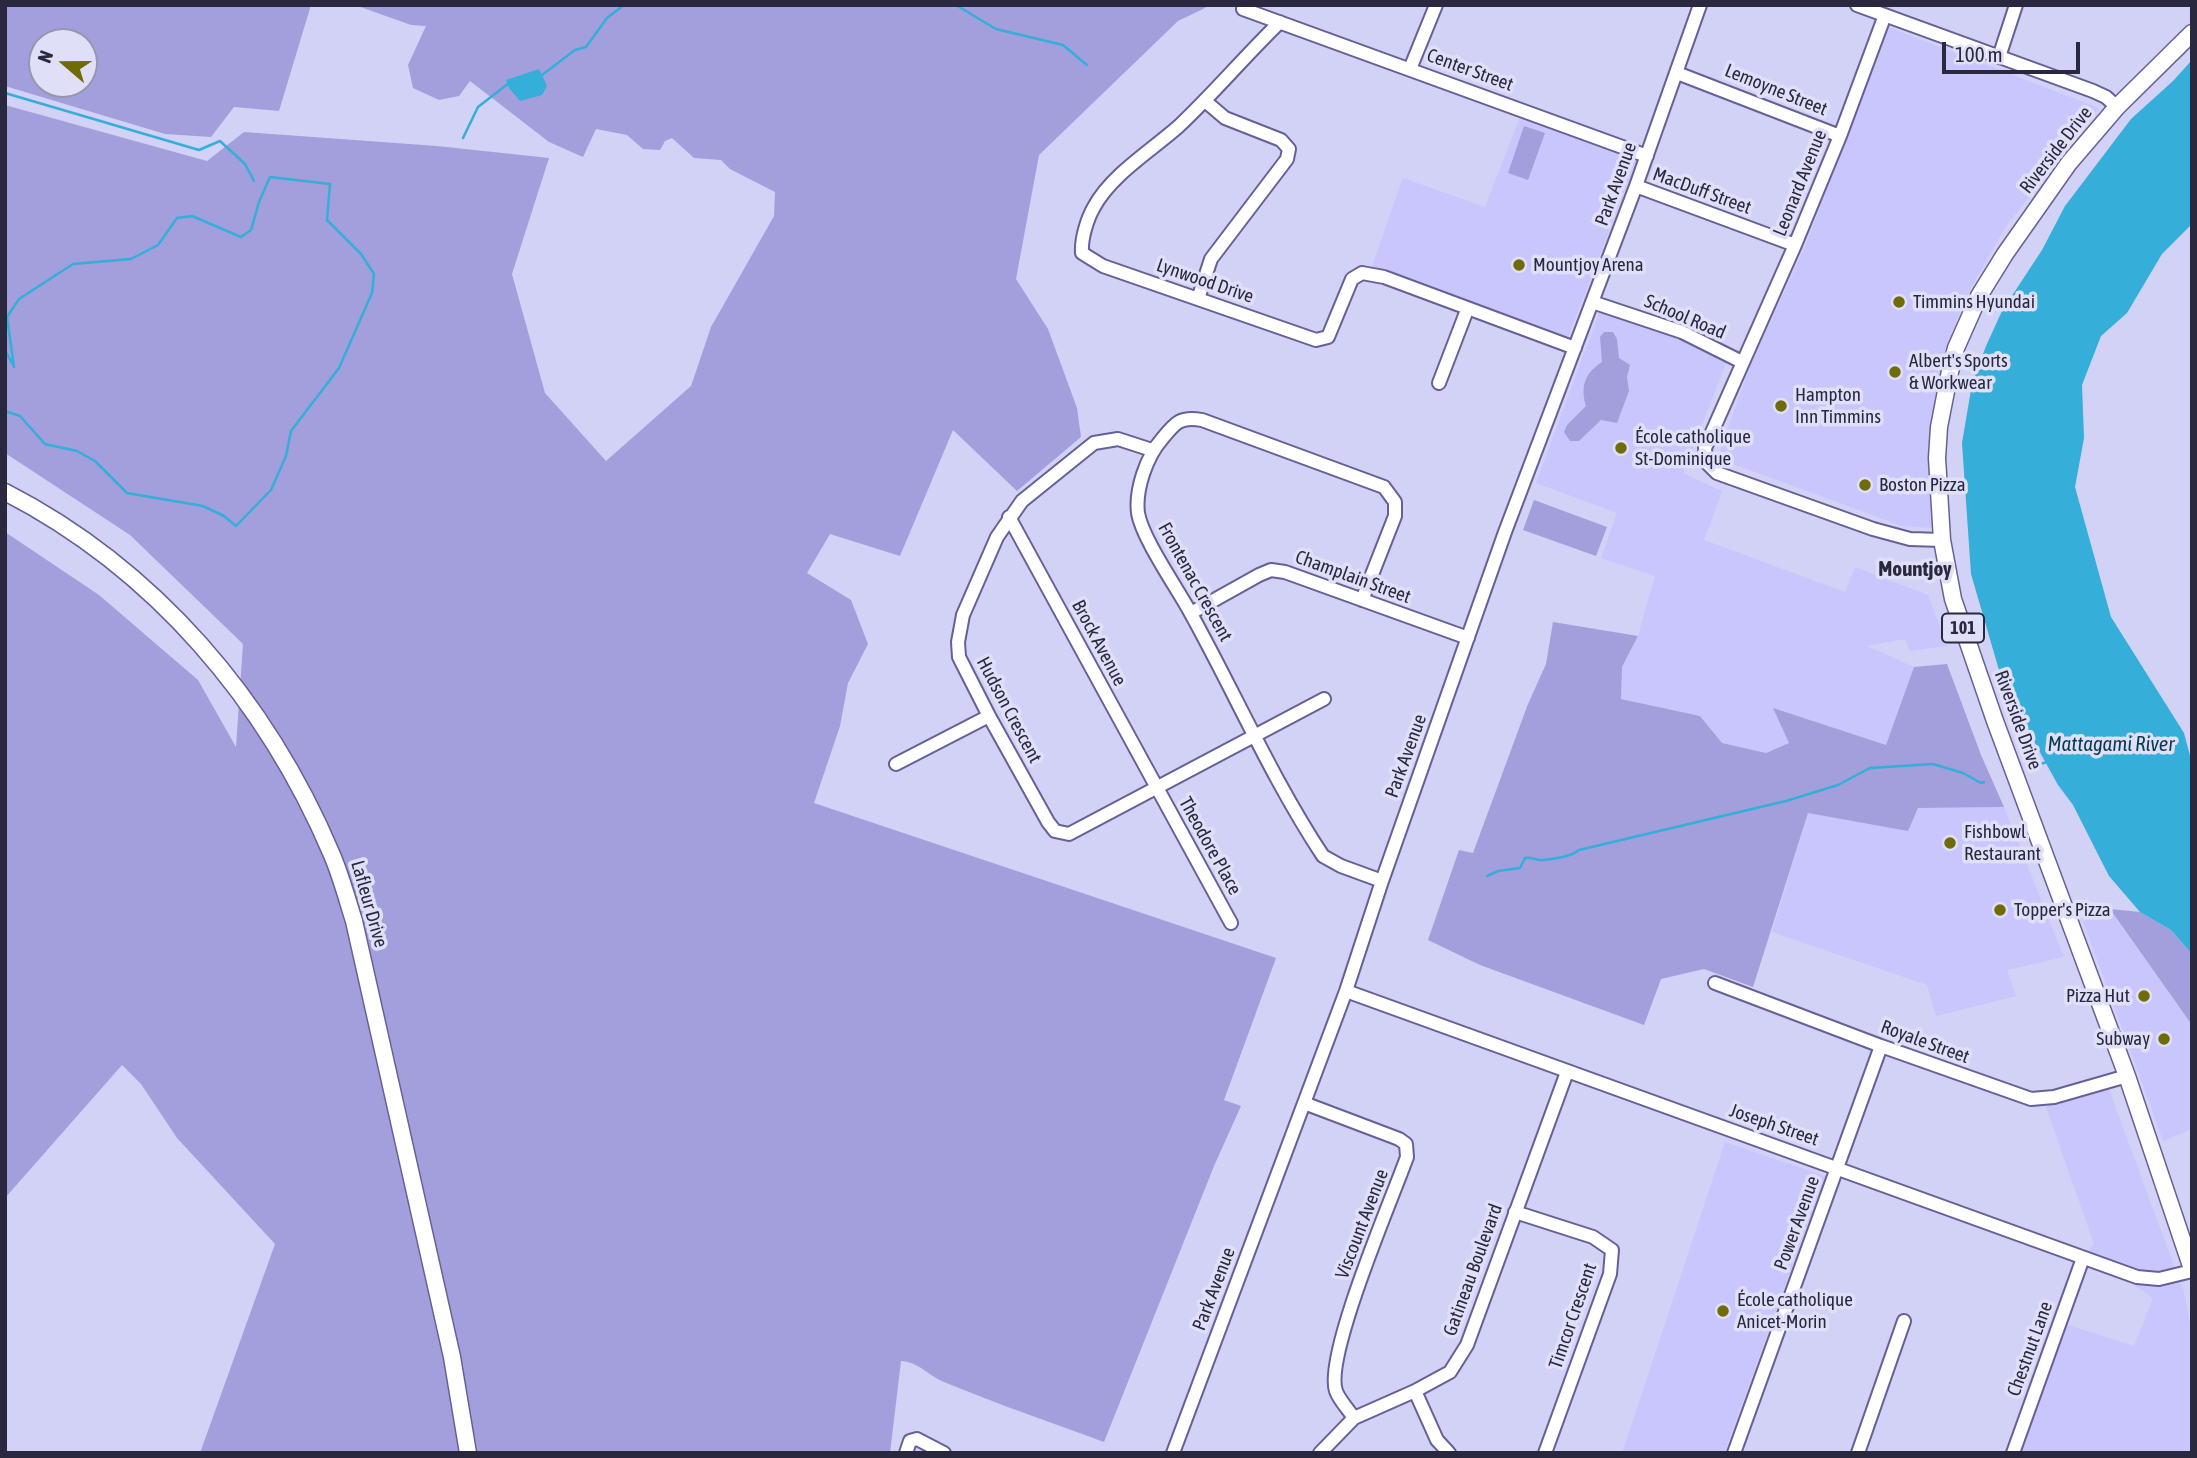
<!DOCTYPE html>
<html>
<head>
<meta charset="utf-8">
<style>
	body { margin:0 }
	#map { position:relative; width:2197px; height:1458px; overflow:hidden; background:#d2d1f6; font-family:"Asap Condensed",sans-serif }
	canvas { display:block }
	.frame { position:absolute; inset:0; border:7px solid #29283f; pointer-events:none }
	.north { position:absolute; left:28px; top:28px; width:70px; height:70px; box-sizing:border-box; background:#e0dff8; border:2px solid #9796ae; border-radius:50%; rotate:290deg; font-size:19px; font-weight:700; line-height:28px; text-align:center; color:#29283f }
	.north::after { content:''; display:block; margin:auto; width:24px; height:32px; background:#706b07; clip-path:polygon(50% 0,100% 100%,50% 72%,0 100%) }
	.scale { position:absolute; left:1942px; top:42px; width:138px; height:32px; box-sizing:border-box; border:4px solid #29283f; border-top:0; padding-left:9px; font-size:21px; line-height:24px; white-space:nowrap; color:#29283f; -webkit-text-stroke:5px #e0dff8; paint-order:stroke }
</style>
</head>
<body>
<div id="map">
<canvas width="2197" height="1458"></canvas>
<div class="frame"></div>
<div class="north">N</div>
<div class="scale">100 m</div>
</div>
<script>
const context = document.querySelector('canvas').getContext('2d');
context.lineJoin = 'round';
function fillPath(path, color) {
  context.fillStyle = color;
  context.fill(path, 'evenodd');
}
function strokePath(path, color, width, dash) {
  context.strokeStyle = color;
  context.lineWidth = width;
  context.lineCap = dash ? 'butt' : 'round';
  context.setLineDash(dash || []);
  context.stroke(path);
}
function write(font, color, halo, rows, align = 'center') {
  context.font = font + ' "Asap Condensed",sans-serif';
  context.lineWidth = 7;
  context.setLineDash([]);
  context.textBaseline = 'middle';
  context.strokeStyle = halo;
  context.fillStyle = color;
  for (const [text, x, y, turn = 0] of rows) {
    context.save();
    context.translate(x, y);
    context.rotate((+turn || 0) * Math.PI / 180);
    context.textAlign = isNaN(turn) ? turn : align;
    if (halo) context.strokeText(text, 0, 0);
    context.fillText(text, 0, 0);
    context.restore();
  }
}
const built = new Path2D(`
	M1888,27l211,81 -95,121 -40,72 -16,43 -19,98 3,86 -30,-2 -185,-68 33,-91 57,-125z
	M1520,117l117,42 -69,178 -196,-71 31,-88 82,29z
	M1600,310l99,35 28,16 -44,112 39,18 -18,49 141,52 10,-25 73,28 19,51 -37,5 -5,-12 -38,7 47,21 -28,79 -112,-37 15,34 -23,10 -45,-10 -21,-27 -79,-17 1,-32 16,-31 17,-60 -54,-18 16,-45 -81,-30z
	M2004,807l60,150 -57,13 9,26 -80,20 -9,-31 -155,-53 36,-119 110,-5z
	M2110,909l82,116v104l-29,12 -80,-220z
	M2103,1074l81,218 8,43v118h-174l47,-129 69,22 19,-48 -66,-45 7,-9 -48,-137z
	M1725,1142l100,34 -101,277h-102z`);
const green = new Path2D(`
	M5,5h306l-32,106 -45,-4 -23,30 -46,-3 -160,-48zM42,42h42v42h-42z
	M355,5h852l-2,3 -27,13 -139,134 -23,124 32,50 29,79 4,29 -64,54 -64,-61 -53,126 -70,-22 -23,39 44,27 17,44 -20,39 -8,43 -26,77 462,155 -52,142 17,6 -27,60 -110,276c-54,-20 -107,-38 -160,-60 -15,-6 -27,-21 -43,-21l-11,92h-690l75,-209 -98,-106 -36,-54 -19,-19 -117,133v-666l94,63 99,85 38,67 7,-103 -113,-109 -125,-82v-348l202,56 37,-29 193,14 112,12 -37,116 33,119 61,68 85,-75 20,-59 63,-111 1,-24 -45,-23 -9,-9 -27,-2 -22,-20 -7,3 -5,9 -17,-1 -16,-14 -31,-6 -13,28 -34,-15 -79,-61 -11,15 -20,4 -26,-12 -5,-23 18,-39 -15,-1z
	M1524,126l21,7 -17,47 -20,-7z
	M1604,332h9l4,7 2,19 11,7 -3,12 2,14 -12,32 -16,-3 -22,21h-9l-6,-9 3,-7 19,-19c-6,-20 -1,-33 16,-44l-2,-25z
	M1534,500l73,27 -11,29 -73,-26z
	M1553,622l85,14 -16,31 -1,32 79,17 22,27 44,10 23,-10 -16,-35 113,37 28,-78 33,-3 34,91 23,52 -86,1 -10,23 -100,-18 -55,174 -49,-18 -43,10 -17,46 -164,-60 -52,-25 31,-90 14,3 55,-149 18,-40z
	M2110,909l30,3 31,18 21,24v71z`);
const water = new Path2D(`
	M2192,60v164l-30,30 -35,59 -26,23 -19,49 2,53 -9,49 36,130 73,116 8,30v191l-21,-24 -31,-18 -31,-36 -36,-71 -15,-20 -43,-78 -14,-30 -30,-103 -9,-131 10,-59 14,-38 16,-35 40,-61 23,-44 66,-87 42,-38z
	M539,69l8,17 -5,9 -22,6 -11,-13 -3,-8z`);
const stream = new Path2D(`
	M956,5l40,24 67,16 24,20
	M542,75l33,-25 11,-3 21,-29 17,-13
	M5,93l194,57 21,-9 25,23 9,17
	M463,138l15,-31 31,-24
	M5,350l9,17 -7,-50 12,-18 54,-35 58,-5 27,-14 19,-27 15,-2 49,21 10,-7 8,-28 11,-25 60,7 -3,36 34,34 13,20 -2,19 -33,75 -48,63 -5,25 -15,34 -35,36 -12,-10 -21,-10 -76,-13 -32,-32 -18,-10 -32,-7 -25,-28 -15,-5
	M2037,765l10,-3
	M1487,876l11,-5 22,-3 5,-10c7,-1 12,3 18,2 12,-1 27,-3 36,-10l207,-49 52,-16 32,-17 63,-4 30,9 18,10 3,-1`);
const minor = new Path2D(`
	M1857,5l236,86 13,6 11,10
	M1243,9l404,147
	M1885,15l-45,121 -45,109 -90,203 1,14 11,11 156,56 37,10 32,1
	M1280,22c-35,34 -66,71 -101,104 -27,24 -68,49 -85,81 -7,12 -13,32 -12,46l21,13 213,74 12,-3 24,-58 10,-6 22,4 191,71
	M1999,57l17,-52
	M1410,69l26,-64
	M1677,73l163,63
	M1636,186l159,59
	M1198,299l13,-40 76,-100 2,-10 -8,-9 -56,-22 -20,-17
	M1592,302l90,30 60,30
	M1439,383l28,-73
	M1152,450l-34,-11 -24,4 -72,58 -25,36 -34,78 -5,27 1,15 30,59 59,106 7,9 14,3 255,-135
	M1009,517l222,406
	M1362,600l33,-84v-14l-11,-15 -182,-67c-22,-4 -27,3 -40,19 -15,17 -27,50 -24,74 4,25 39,75 52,99 45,81 82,167 133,244l18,10 41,15
	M1191,613l68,-38 12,-5 14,2 183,66
	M896,764l93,-48
	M1715,983l166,63 150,53 23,-2 73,-21
	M1346,991l791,286 22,2 33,-8
	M1304,1103l95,36 7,5 1,13c-15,42 -83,199 -71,234 3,9 13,19 18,27
	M1515,1212l78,25 19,13 -2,24 -65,179
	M1415,1391l22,49 12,13
	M906,1453l4,-12 7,-2 27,14
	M1173,1453l173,-462 36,-110 123,-349 131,-346 64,-181
	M1320,1453l34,-35 61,-27 35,-19 17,-27 100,-273
	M1734,1453l147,-407
	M1858,1453l46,-132
	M2013,1453l70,-195`);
const major = new Path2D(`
	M2192,33l-75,74 -48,56 -64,91 -26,42 -23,52 -7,28 -10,51 -2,31 5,82 11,59 42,122 132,355 65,193
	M5,492c150,77 262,209 327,363 9,21 15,44 22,66l98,436 16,96`);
const markers = [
	[1519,265,7,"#706b07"],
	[1899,302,7,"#706b07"],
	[1895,372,7,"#706b07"],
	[1781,406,7,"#706b07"],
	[1621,448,7,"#706b07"],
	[1865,485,7,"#706b07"],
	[1950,843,7,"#706b07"],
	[2000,910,7,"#706b07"],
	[2144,996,7,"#706b07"],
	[2164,1039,7,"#706b07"],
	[1723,1311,7,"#706b07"]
];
const shields = [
	[1963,628,42]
];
const shieldNames = [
	["101",1963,628]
];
const streetNames = [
	["Center Street",1470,70,20],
	["Lemoyne Street",1776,90,22],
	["Riverside Drive",2056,150,-52],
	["Leonard Avenue",1800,183,-68],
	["Park Avenue",1616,184,-70],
	["MacDuff Street",1702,191,20],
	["Lynwood Drive",1205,281,19],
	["School Road",1685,317,23],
	["Champlain Street",1353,577,20],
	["Frontenac Crescent",1195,582,61],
	["Brock Avenue",1099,643,62],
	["Hudson Crescent",1009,710,62],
	["Riverside Drive",2018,720,70],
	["Park Avenue",1406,756,-70],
	["Theodore Place",1210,846,61],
	["Lafleur Drive",369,904,74],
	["Royale Street",1925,1042,20],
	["Joseph Street",1774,1125,19],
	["Power Avenue",1797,1223,-70],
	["Viscount Avenue",1362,1224,-69],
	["Gatineau Boulevard",1473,1270,-70],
	["Park Avenue",1214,1289,-69],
	["Timcor Crescent",1573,1316,-71],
	["Chestnut Lane",2030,1349,-70]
];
const poiNames = [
	["Mountjoy Arena",1533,265],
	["Timmins Hyundai",1913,302],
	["Albert's Sports",1909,361],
	["& Workwear",1909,383],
	["Hampton",1795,395],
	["Inn Timmins",1795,417],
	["École catholique",1635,437],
	["St-Dominique",1635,459],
	["Boston Pizza",1879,485],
	["Fishbowl",1964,832],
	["Restaurant",1964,854],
	["Topper's Pizza",2014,910],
	["Pizza Hut",2130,996,"right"],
	["Subway",2150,1039,"right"],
	["École catholique",1737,1300],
	["Anicet-Morin",1737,1322]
];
const neighbourhoodNames = [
	["Mountjoy",1915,569]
];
const waterNames = [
	["Mattagami River",2111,744]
];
fillPath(built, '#c9c6fd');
fillPath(green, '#a29fdc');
fillPath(water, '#35aed9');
strokePath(stream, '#35aed9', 2.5);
strokePath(minor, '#656197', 16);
strokePath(major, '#656197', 19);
strokePath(minor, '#fff', 12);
strokePath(major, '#fff', 16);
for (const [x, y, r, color] of markers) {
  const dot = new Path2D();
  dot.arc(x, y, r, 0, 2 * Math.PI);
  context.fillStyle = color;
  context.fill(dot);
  strokePath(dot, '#e0dff8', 2.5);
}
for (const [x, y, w] of shields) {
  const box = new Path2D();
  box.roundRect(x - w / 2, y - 14.5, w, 29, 5);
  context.fillStyle = '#e0dff8';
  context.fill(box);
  strokePath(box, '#29283f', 2);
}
write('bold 18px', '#29283f', null, shieldNames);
write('19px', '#29283f', '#e0dff8', streetNames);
write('19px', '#29283f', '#e0dff8', poiNames, 'left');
write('bold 21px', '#29283f', '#e0dff8', neighbourhoodNames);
write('italic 21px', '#073c4e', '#e0dff8', waterNames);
</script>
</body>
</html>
